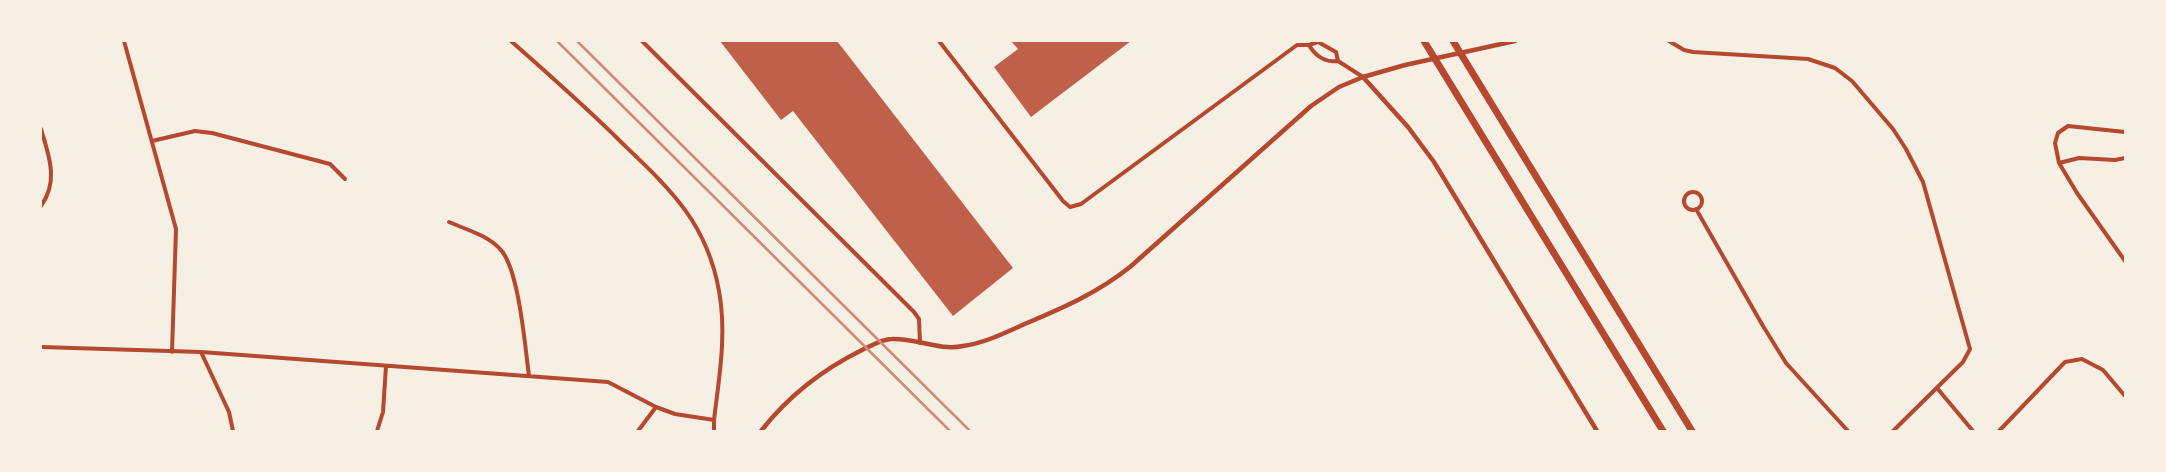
<!DOCTYPE html>
<html>
<head>
<meta charset="utf-8">
<style>
	body { margin:0 }
	#map { position:relative; width:2166px; height:472px; overflow:hidden; background:#f6efe4; font-family:"Varela Round",sans-serif }
	canvas { display:block }
	.frame { position:absolute; inset:0; border:42px solid #f6efe4; pointer-events:none }
</style>
</head>
<body>
<div id="map">
<canvas width="2166" height="472"></canvas>
<div class="frame"></div>
</div>
<script>
const context = document.querySelector('canvas').getContext('2d');
context.lineJoin = 'round';
function fillPath(path, color) {
  context.fillStyle = color;
  context.fill(path, 'evenodd');
}
function strokePath(path, color, width, dash) {
  context.strokeStyle = color;
  context.lineWidth = width;
  context.lineCap = dash ? 'butt' : 'round';
  context.setLineDash(dash || []);
  context.stroke(path);
}
const building = new Path2D(`
	M720,41h117l176,227 -60,48 -160,-205 -12,9z
	M1011,41h120l-100,76 -37,-50 24,-18z`);
const minor = new Path2D(`
	M124,41l52,188 -4,123
	M511,41c37,33 75,66 110,101 48,46 86,80 98,149 8,43 0,87 -5,129
	M642,41l272,271 5,7 1,24
	M939,41l124,160 7,6 11,-3 216,-159h12l9,-3 18,10 2,9 25,16
	M1669,41l15,9 9,2 115,7 27,9 17,13 41,48 13,20 17,33 47,167 -7,13 -70,69
	M1309,45c6,11 17,18 29,16
	M41,129c8,27 18,52 0,77
	M2125,132l-57,-6 -10,7 -3,10 4,20 18,30 48,68
	M152,141l43,-10 17,2 118,31 15,15
	M2059,163l20,-5 36,2 10,-2
	M1684 201a9 9 0 1 1 18 0a9 9 0 1 1-18 0Z
	M1696,209l67,117 23,37 62,68
	M449,222c18,8 38,13 51,27 19,19 25,98 29,127
	M41,347l160,5 407,30 48,25 19,7 39,6v11
	M201,352l28,60 4,19
	M1937,388l36,43
	M377,431l6,-19 3,-46
	M638,431l18,-24
	M1999,431l66,-69 17,-3 21,11 22,26`);
const tertiary = new Path2D(`
	M1363,77l45,50 26,35 163,269
	M761,431c28,-36 62,-62 103,-82 9,-4 18,-10 28,-10 24,-1 47,12 71,7 22,-3 44,-14 64,-23 38,-16 70,-30 103,-56l181,-161 28,-19 24,-10 42,-12 110,-24`);
const motorway = new Path2D(`
	M1424,41l239,390
	M1453,41l239,390`);
const rail = new Path2D(`
	M557,41l393,390
	M577,41l393,390`);
fillPath(building, '#bf614a');
strokePath(minor, '#b5482f', 4);
strokePath(tertiary, '#b5482f', 4.5);
strokePath(motorway, '#b5482f', 7);
strokePath(rail, '#cf8b77', 2.5);
</script>
</body>
</html>
